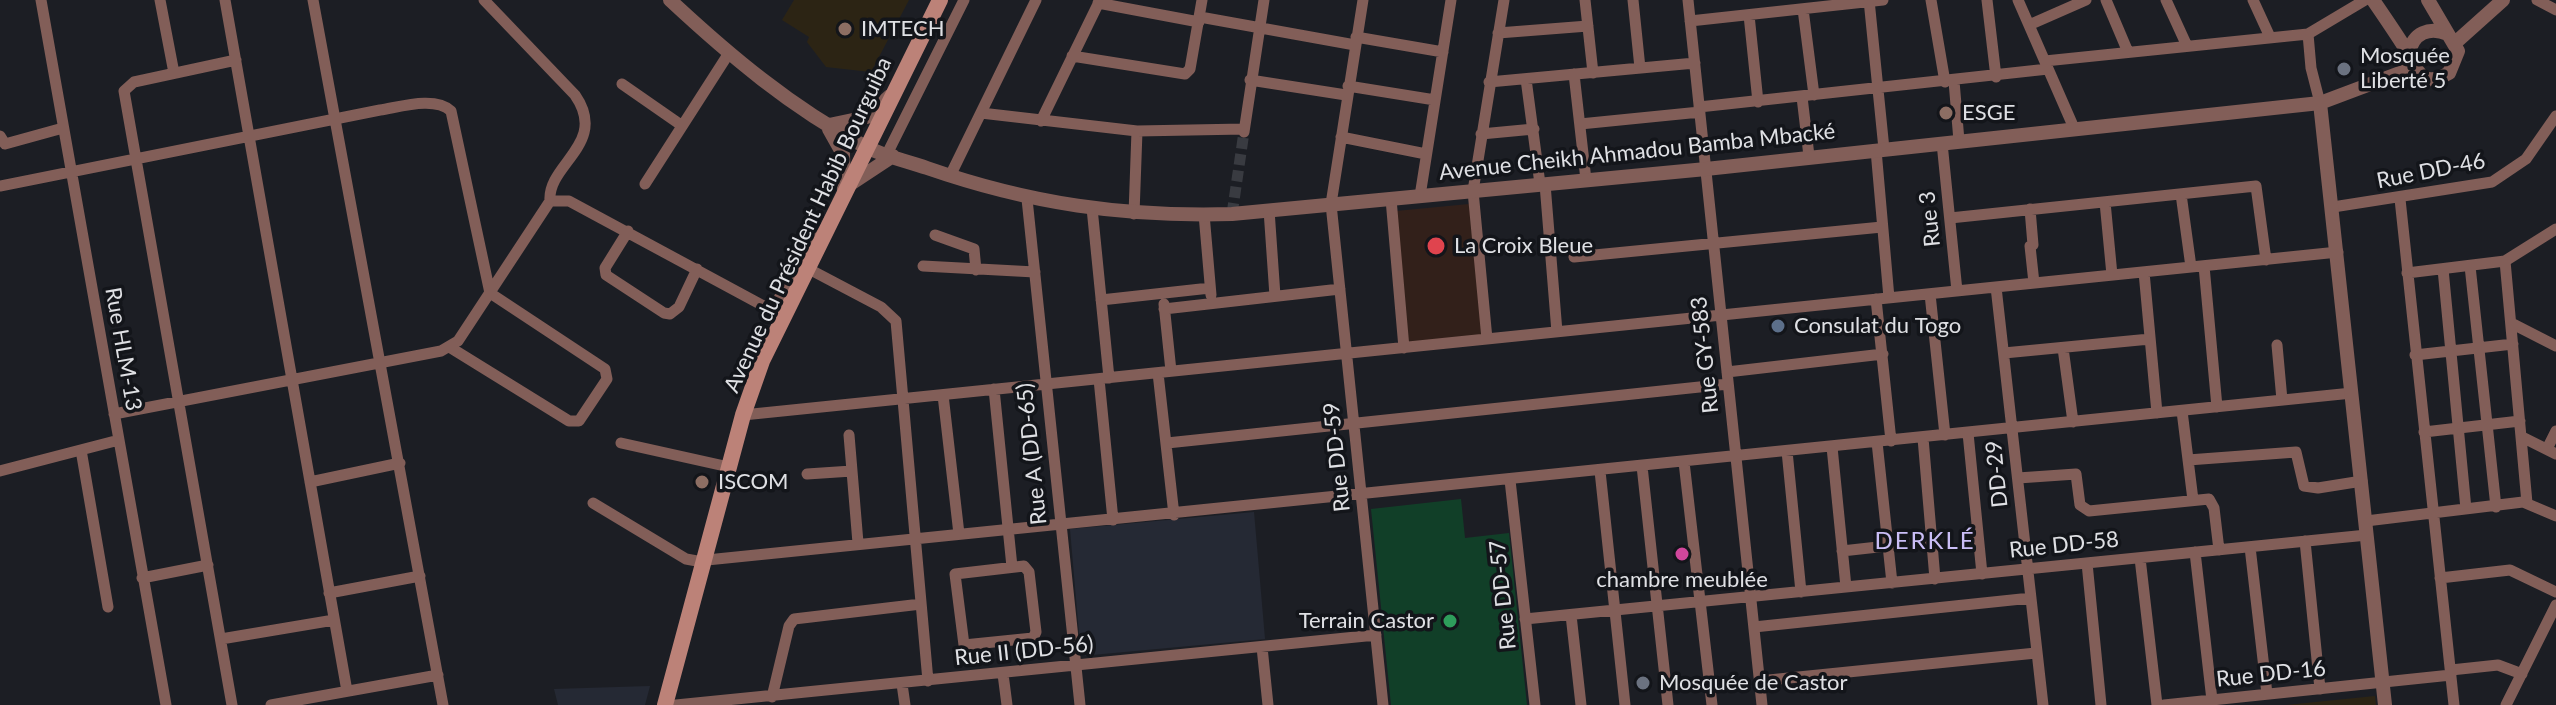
<!DOCTYPE html>
<html>
<head>
<meta charset="utf-8">
<style>
	body { margin:0 }
	canvas { display:block; background:#1c1e24 }
</style>
</head>
<body>
<canvas width="2556" height="705"></canvas>
<script>
const context = document.querySelector('canvas').getContext('2d');
context.lineJoin = 'round';
function fillPath(path, color) {
  context.fillStyle = color;
  context.fill(path, 'evenodd');
}
function strokePath(path, color, width, dash) {
  context.strokeStyle = color;
  context.lineWidth = width;
  context.lineCap = dash ? 'butt' : 'round';
  context.setLineDash(dash || []);
  context.stroke(path);
}
function write(font, color, halo, rows, align = 'center') {
  context.font = font + ' Lato,sans-serif';
  context.lineWidth = 7;
  context.setLineDash([]);
  context.textBaseline = 'middle';
  context.strokeStyle = halo;
  context.fillStyle = color;
  for (const [text, x, y, turn = 0] of rows) {
    context.save();
    context.translate(x, y);
    context.rotate((+turn || 0) * Math.PI / 180);
    context.textAlign = isNaN(turn) ? turn : align;
    if (halo) context.strokeText(text, 0, 0);
    context.fillText(text, 0, 0);
    context.restore();
  }
}
const built = new Path2D(`
	M1254,512l11,127 -184,17 -11,-127z
	M650,686l-5,19h-87l-4,-16z`);
const education = new Path2D(`
	M794,0h115l-38,72 -45,-5 -19,-25 2,-5 -27,-17z
	M2375,696l1,9h-90z`);
const medical = new Path2D(`
	M1469,204l14,131 -75,7 -12,-131z`);
const green = new Path2D(`
	M1461,499l4,39 44,-5 18,172h-136l-20,-196z`);
const minorTunnel = new Path2D(`
	M1232,214l12,-82`);
const minor = new Path2D(`
	M41,0l125,705
	M160,0l14,73
	M225,0l122,691
	M313,0l130,705
	M1363,0l-32,204 52,501
	M1585,0l8,73
	M1633,0l7,68
	M1688,0l74,705
	M1869,0l15,149
	M1931,0l14,82
	M1987,0l9,77
	M2018,0l56,128
	M2106,0l22,52
	M2166,0l21,46
	M2253,0l17,37
	M2537,0l19,10
	M1098,3l101,19
	M1803,9l11,86
	M1749,15l9,87
	M1200,17l155,28
	M1690,21l193,-21
	M2029,25l57,-25
	M1498,33l90,-7
	M2308,34l3,34 9,35
	M1356,37l87,15
	M1072,56l113,18 5,-5 12,-69
	M2045,61l263,-27 57,-34
	M1574,74l12,106
	M1526,79l14,105
	M1250,80l96,15
	M1954,81l5,60
	M1489,82l206,-19
	M622,84l59,41
	M1348,86l87,14
	M1802,97l7,59
	M1699,107l349,-38
	M981,113l156,18 107,-2
	M1041,121l59,-121
	M1580,124l120,-12
	M1244,132l20,-132
	M1481,134l53,-5
	M0,136l5,8 58,-16
	M1341,137l85,17
	M1942,143l15,148
	M1876,150l13,148
	M887,154l77,-154
	M950,176l86,-176
	M645,184l84,-131
	M1545,184l12,148
	M0,186l380,-76c20,-3 55,-14 71,1l39,182 115,76 2,10 -28,42h-10l-118,-73
	M2181,194l10,73
	M1420,196l31,-196
	M1027,199l53,506
	M1391,199l13,149
	M2400,199l54,506
	M550,201h19l215,116
	M2105,202l7,73
	M2333,207l159,-25 34,-23 30,-43
	M1092,208l17,170
	M2030,209l3,36
	M1269,210l6,86
	M1134,214l3,-83
	M1204,214l7,81
	M1950,218l306,-32 10,74
	M628,231l-23,37 1,7 58,38 6,1 9,-7 18,-38
	M935,235l39,14 2,21
	M2030,246l4,37
	M1574,257l308,-30
	M2505,261l22,242
	M923,266l112,6
	M2204,266l13,141
	M2470,266l26,241
	M807,268l74,39 15,14 32,360
	M2443,269l23,240
	M2144,272l13,141
	M2407,273l98,-12 51,-32
	M1996,287l47,418
	M1930,294l15,141
	M1876,299l15,142
	M1101,300l109,-12
	M1164,304l7,67
	M1164,309l176,-20
	M773,311c13,-25 24,-63 49,-78
	M2511,323l45,23
	M1487,339l-14,-148 31,-191
	M2277,345l5,55
	M2063,348l10,74
	M2004,353l146,-14
	M2415,355l98,-11
	M1727,372l156,-18
	M1158,373l16,142
	M1099,379l14,141
	M994,389l18,178
	M943,395l16,139
	M2182,411l11,89
	M114,414l327,-63 17,-10 92,-140c-3,-37 59,-57 25,-106l-91,-95
	M743,415l1595,-163
	M2424,432l96,-11
	M1968,433l14,141
	M849,435l9,108
	M2522,437l34,17
	M1923,438l12,141
	M1877,442l15,141
	M621,443l108,24
	M1167,443l561,-59
	M1832,447l14,140
	M2547,449l9,-18
	M81,450l27,157
	M1787,451l14,141
	M2188,460l108,-8 8,34 14,2 44,-7
	M1684,462l28,243
	M1642,466l26,239
	M0,471l119,-31
	M1600,471l25,234
	M807,474l45,-3
	M2018,478l58,-4 4,31 9,6 120,-12 5,9 5,42
	M1510,480l25,225
	M310,482l90,-19
	M593,503l93,56 11,2 1655,-168
	M2366,521l157,-19 33,14
	M2305,541l15,148
	M2250,547l17,147
	M1842,551l90,-10
	M2195,552l17,148
	M2140,558l17,147
	M2087,563l14,142
	M1024,566l5,6 7,60 -3,6 -69,7 -9,-71z
	M142,578l66,-13
	M2440,578l70,-8 46,22
	M329,593l91,-17
	M1571,615l10,90
	M1525,619l842,-84
	M1754,627l277,-29
	M221,639l113,-19
	M1262,647l6,58
	M2451,670l47,-5 24,9
	M1003,674l4,31
	M1759,681l277,-28
	M902,684l3,21
	M772,697l17,-71 5,-7 127,-15
	M232,705l-108,-614 10,-9 102,-22
	M271,705l167,-30
	M676,705l700,-70
	M2164,705l287,-30
	M2506,705l50,-100`);
const tertiary = new Path2D(`
	M670,0c59,55 122,108 194,146 19,10 43,15 63,22 104,36 196,49 305,46l474,-45 614,-66 93,-35
	M2373,0c11,16 22,32 32,48 12,18 13,43 44,25l9,-22 -30,-51
	M2455,43l48,-43
	M2409,53c4,-20 20,-27 39,-19
	M2320,103l65,602
	M829,125l38,-8 23,-21
	M829,129l14,25 1,37
	M846,187l47,-31`);
const secondary = new Path2D(`
	M665,705l78,-290 19,-54 178,-361`);
const markers = [
	[845,29,8,"#8d6e63"],
	[2344,69,8,"#6b7280"],
	[1946,113,8,"#8d6e63"],
	[1436,246,10,"#e0444e"],
	[1778,326,8,"#5c6f8a"],
	[702,482,8,"#8d6e63"],
	[1682,554,8,"#d1479c"],
	[1450,621,8,"#2e9e5b"],
	[1643,683,8,"#6b7280"]
];
const poiNames = [
	["IMTECH",861,29],
	["Mosquée",2360,56],
	["Liberté 5",2360,81],
	["ESGE",1962,113],
	["La Croix Bleue",1454,246],
	["Consulat du Togo",1794,326],
	["ISCOM",718,482],
	["chambre meublée",1682,580,"center"],
	["Terrain Castor",1434,621,"right"],
	["Mosquée de Castor",1659,683]
];
const streetNames = [
	["Avenue Cheikh Ahmadou Bamba Mbacké",1637,152,-6],
	["Rue DD-46",2431,171,-11],
	["Rue 3",1930,219,-96],
	["Avenue du Président Habib Bourguiba",808,225,-65],
	["Rue HLM-13",123,349,80],
	["Rue GY-583",1705,355,-96],
	["Rue A (DD-65)",1032,454,-96],
	["Rue DD-59",1337,457,-96],
	["DD-29",1997,474,-96],
	["Rue DD-58",2064,545,-6],
	["Rue DD-57",1503,595,-96],
	["Rue II (DD-56)",1024,651,-6],
	["Rue DD-16",2271,674,-6]
];
const neighbourhoodNames = [
	["DERKLÉ",1925,541]
];
fillPath(built, '#252934');
fillPath(education, '#2c2414');
fillPath(medical, '#32201a');
fillPath(green, '#113f28');
strokePath(minorTunnel, '#393b41', 11, [11, 5.5]);
strokePath(minor, '#825e58', 11);
strokePath(tertiary, '#825e58', 14);
strokePath(secondary, '#bc8278', 16);
for (const [x, y, r, color] of markers) {
  const dot = new Path2D();
  dot.arc(x, y, r, 0, 2 * Math.PI);
  context.fillStyle = color;
  context.fill(dot);
  strokePath(dot, '#13151a', 3);
}
write('22px', '#dfe0e4', '#13151a', poiNames, 'left');
write('22px', '#dfe0e4', '#13151a', streetNames);
context.letterSpacing = '2px';
write('24px', '#cabef7', '#13151a', neighbourhoodNames);
context.letterSpacing = '0px';
</script>
</body>
</html>
